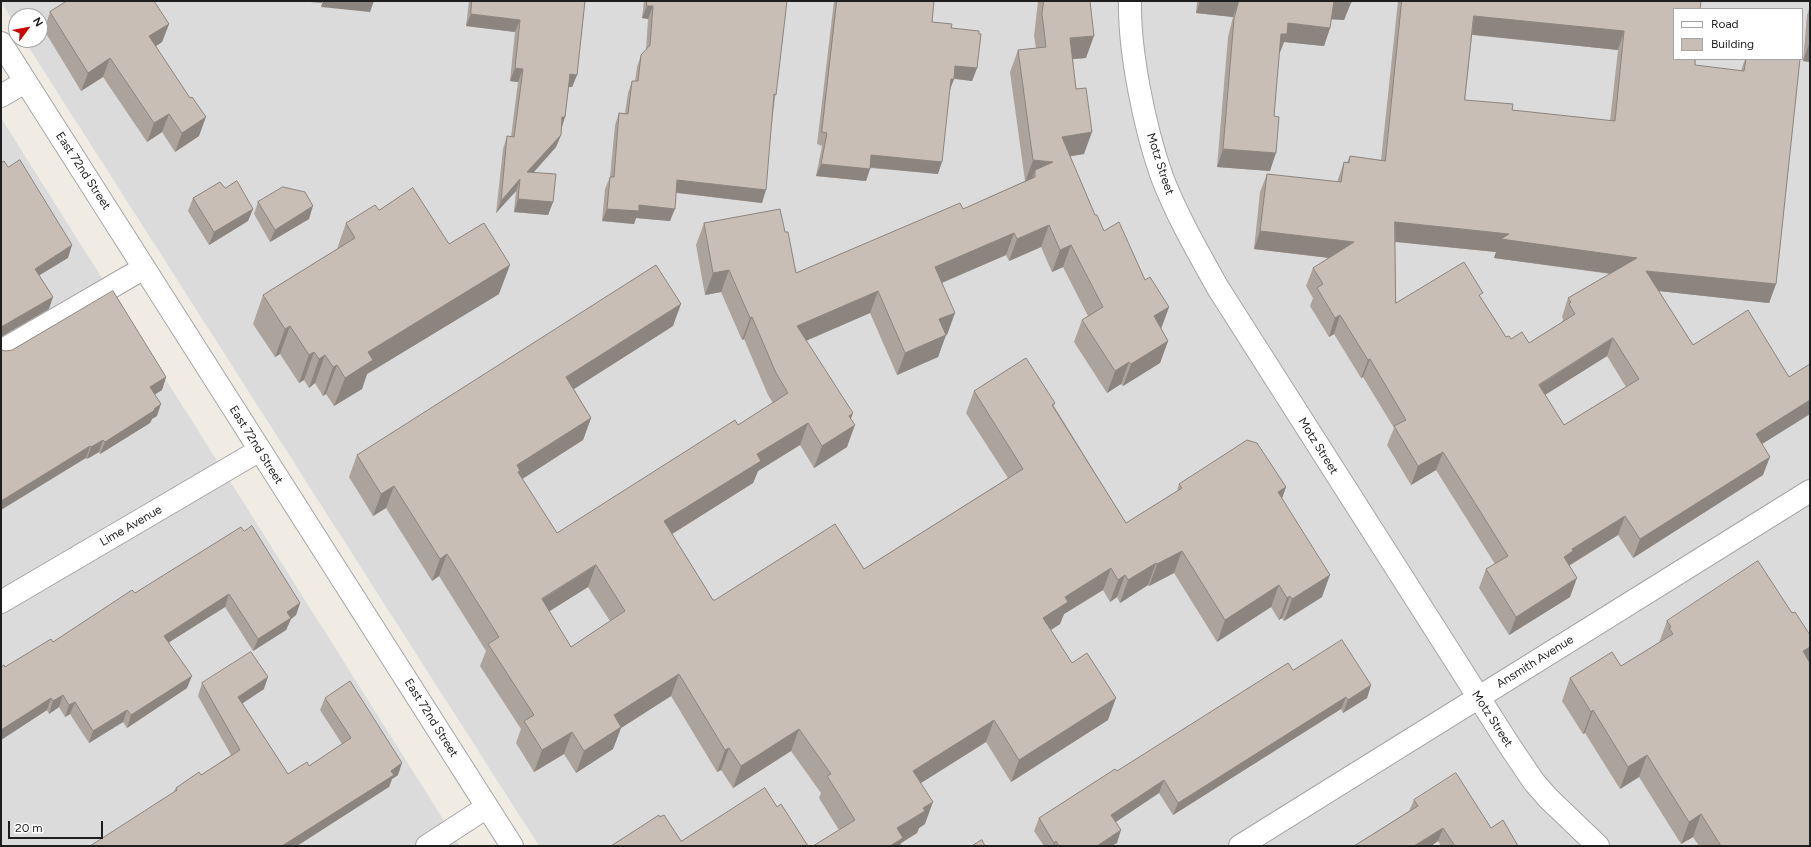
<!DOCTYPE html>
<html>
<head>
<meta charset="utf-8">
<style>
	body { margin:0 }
	#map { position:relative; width:1811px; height:847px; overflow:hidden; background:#f0ece3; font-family:Figtree,sans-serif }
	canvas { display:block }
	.frame { position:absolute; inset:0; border:2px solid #1e1e1e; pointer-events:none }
	.legend { position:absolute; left:1673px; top:8px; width:130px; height:52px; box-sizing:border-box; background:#fff; border:1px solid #a5a5a5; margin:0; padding:5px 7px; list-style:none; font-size:12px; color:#1e1e1e }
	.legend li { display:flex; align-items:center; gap:8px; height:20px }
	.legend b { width:20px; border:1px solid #a5a5a5 }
	.north { position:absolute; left:8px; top:8px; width:40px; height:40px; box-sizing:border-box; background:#fff; border:1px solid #a5a5a5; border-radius:50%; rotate:58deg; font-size:11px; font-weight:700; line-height:16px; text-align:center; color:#1e1e1e }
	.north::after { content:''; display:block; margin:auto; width:14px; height:18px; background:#cc0500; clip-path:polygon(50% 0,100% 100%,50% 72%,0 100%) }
	.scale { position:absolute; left:8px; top:821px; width:95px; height:18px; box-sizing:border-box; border:2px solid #1e1e1e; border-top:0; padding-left:5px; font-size:12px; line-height:14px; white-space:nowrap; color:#1e1e1e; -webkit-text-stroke:3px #fff; paint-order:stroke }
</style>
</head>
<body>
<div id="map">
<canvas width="1811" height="847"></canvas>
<div class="frame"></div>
<ul class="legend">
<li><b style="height:5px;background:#fff"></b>Road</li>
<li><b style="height:11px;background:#c8beb6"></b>Building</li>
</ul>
<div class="north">N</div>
<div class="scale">20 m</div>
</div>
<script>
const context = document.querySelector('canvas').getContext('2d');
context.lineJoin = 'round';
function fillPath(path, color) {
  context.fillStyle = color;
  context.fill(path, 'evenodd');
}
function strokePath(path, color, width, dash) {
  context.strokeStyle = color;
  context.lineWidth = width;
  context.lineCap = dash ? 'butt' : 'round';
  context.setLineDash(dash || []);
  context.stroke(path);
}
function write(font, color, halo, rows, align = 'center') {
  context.font = font + ' Figtree,sans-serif';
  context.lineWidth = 3.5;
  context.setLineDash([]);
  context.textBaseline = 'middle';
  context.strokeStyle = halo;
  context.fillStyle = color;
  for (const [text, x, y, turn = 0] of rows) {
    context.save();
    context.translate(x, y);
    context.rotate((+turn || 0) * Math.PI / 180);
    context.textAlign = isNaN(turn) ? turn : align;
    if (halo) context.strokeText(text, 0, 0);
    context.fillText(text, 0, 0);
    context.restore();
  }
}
const residential = new Path2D(`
	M1,1h1809v845h-1271l-515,-806h16v-24h-24v11zM1674,9h128v50h-128z
	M1,118l459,728h-459z`);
const minor = new Path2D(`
	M1130,1c-1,51 15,128 32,176 15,39 36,75 56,111l291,457 25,37 14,16 50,48
	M1,43l511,803
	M1,96l24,-14
	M1,351l143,-83
	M1,602l259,-152
	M427,846l60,-39
	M1240,846l570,-355`);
const wall = new Path2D(`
	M469,1h116l-8,74 -5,12h-3l-4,30 -4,11v7l-5,12 -22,25 19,30 -5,13 -34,-3 2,-21 -20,22 7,-64 4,-13 4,1 7,-55 -8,-1 5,-49 -49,-6z
	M644,1h143l-25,202 -86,-10 -6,28 -34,-3 -2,6 -32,-3 3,-32 5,-12 5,-52 4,-12h6l3,-20 4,-12h3l2,-14 4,-12 5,-5 2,-31 -6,-1z
	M834,1h100l-2,21 19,6 26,40 -5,13 -18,-2 -4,10 -12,85 -68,-6 -4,13 -50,-5 6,-30 -5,-2z
	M1038,1h52l-4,57 -13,1 3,30 8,65 -14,2 25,59 9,16 41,49 24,27 -8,21 7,13 -8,22 -37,23 -2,-2 -14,9 -33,-51 8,-22 6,-4 -25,-49 -11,5 -11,-25 -32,14 -3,-6 -64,28 5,52h-1l-8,22 -41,18 -27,-62 -64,28 45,78 -4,28 -33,21 -14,-23 -42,26 -5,12 -81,51 41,66h2l149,-31 144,-91 -42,-65 8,-22 81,12 -1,3 72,117 51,-32 2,-7 107,3 -4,11 40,99 -38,24 -2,-3 -3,2 -8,-13 -54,35 -43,-69 -25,13 -1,-1 -28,18 -3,-6 -7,5 -7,-12 -39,24 -4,10 -9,6 57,90 -97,62 -25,-40 -65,41 4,41 -6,4 -2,5 -16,10 -1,3h-87l26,-16 -20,-32 2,-5 -30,-42 -58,37 -12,-18 -4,2 -46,-76 -50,32 -8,21 -37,24 -12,-19 -30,18 -18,-29 5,-14 -41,-63 6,-15 -47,-75 -7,5 -46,-73 -13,8 -24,-39 8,-22 316,-129 -99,63 17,29 -8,22 -61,39 35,54 181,-108 35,-22 -5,-8 -24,-56 -2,1 -21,-48 -16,3 -9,-50 8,-22 81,9 11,41 167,-64 62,-28 -15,-109 8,-22 18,-2 -2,-12zM588,587l22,34 -39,26 -22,-36z
	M1197,1h154l-7,19 -13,-1 -1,9 -6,18 -40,-4 -4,10h-1l-9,119 -53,-4 11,-130 5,-20 -37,-4z
	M1398,1h303l-6,64 46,6 4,-12h55l-24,225 -7,19 -110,-12 34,54 96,32 21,-13v50l-48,30 1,31 -130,83 -15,-23 -49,31 1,31 -61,38 -30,-47 7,-19 9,-5 -59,-94 -25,15 -24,-40 7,-17 -31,-51 -2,1 -27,-44 -5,3 -19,-31 3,-8 -7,-12 7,-18 15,-10 -74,-9 6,-57 7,-18 70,8 7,-20h3l3,-6 31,4zM1472,35l146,15 -8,71 -98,-11 -47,-10zM1395,242l101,10 -2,6 116,16 -42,24 -6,19 1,2 -1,3 -33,21 -18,-4 -5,-2 -25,-39 -85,5zM1607,356l19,31 -62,38 -19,-30z
	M1810,6v56l-7,-1 4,-46z
	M50,12l119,12 -7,18 -6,4 43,90 -24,16 -13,-20 -15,10 -44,-65 -22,14 -37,-61z
	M225,188l28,21 -5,12 -39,24 -21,-34 5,-13z
	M258,202l51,17 -39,23 -16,-28z
	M379,210l70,34 50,50 -132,80 -5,15 -28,17 -8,-12 -3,2 -8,-13 -6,5 -5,-8 -5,3 -19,-29 -5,3 -22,-33 10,-29 74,-46 9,-26z
	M6,351l160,26 -4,13 -7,4 2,22 -5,3 -2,4 -50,31 -1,-2 -12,7z
	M244,531l56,72 -4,12 -5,4 -5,11 -33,21 -28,-44 -56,35 18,46 -60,40 -4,-6 -34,21 -19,-29 -5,3 -6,-10 -10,7 -2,-4 -46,30v-73h4l48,-25 82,-49z
	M1667,621l142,40 1,185h-111l-6,-9 -12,7 -42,-67 -19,12 -35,-56 -2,1 -21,-33 8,-23 51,-12 38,-23z
	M1293,670l78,15 -4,13 -24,15 -2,-4 -168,106 -14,-22 -44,29 2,21 -6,3h-67l-10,-15 5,-13 78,-47z
	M202,683l62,6 -22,14 46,71 21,-8 33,-22 -22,-34 5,-12 73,77 -6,4 -3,8 -215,4 2,-3 25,-13 30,-20 -33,-59z
	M1414,800l77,28 25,14 2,4h-77l-3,-5 -7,5h-77l55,-35z`);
const shadedWall = new Path2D(`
	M298,1h24v2z
	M323,1h51l-4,11 -49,-5z
	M1200,1h39l-6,16 -37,-4z
	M1334,1l17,2 -7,17 -17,-1z
	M647,6h6l-5,13 -6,-1z
	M471,14l49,6 -5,12 -49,-6z
	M1474,16l150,15 -6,19 -151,-16z
	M1288,23l42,5 -6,18 -40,-4 -4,10 -6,-1 7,-17z
	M169,24l-7,18 -20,13 7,-19z
	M1094,36l-8,22 -24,2 8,-22z
	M1810,41v21l-7,-1z
	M110,58l-7,19 -22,14 7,-18z
	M955,66l22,2 -5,13 -22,-3z
	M515,68l8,1 -5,13 -8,-1z
	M570,74l7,1 -5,12h-6z
	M951,79h3l-5,13z
	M169,114l-7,18 -15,10 7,-19z
	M206,117l-7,19 -24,16 7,-19z
	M562,117h3l-4,13z
	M1092,132l-8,22 -30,5 8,-22z
	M561,135l-5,12 -33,37 4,-12z
	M1223,149l53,4 -6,18 -53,-4z
	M871,155l71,7 -4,12 -71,-7z
	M1033,160l20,2 -18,15v-7l-4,13 -6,-1z
	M821,164l49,5 -4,12 -50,-5z
	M520,179l-4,12 -20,22 5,-12z
	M677,180l89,10 -4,13 -90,-11z
	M518,199l35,3 -5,13 -34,-3z
	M639,205l36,4 -5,12 -34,-3 -2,6 -32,-3 5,-12z
	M313,206l-4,13 -39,23 5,-12z
	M253,209l-5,12 -39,24 5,-13z
	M1395,222l114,12 128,24 -7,18 -136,-18 2,-6 -108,-11z
	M1049,225l-8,22 -32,14 8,-22z
	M1260,231l94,11 -6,18 -94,-11z
	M1014,233l-8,22 -79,34 8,-22z
	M72,245l-4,13 -38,23 5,-12z
	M1071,245l-8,22 -11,5 8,-22z
	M510,265l-11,29 -132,80 -5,15 -28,17 11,-28 23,-26z
	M729,270l-8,22 -16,3 8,-22z
	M1646,271l130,13 -7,19 -129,-14z
	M878,291l-8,22 -81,35 8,-22z
	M53,297l-4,12 -48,28v-10z
	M681,304l-8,22 -115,73 8,-22z
	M1169,307l-8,22 -7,-13z
	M955,313l-8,22 -16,6 8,-22z
	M1340,315l-6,19 -5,3 6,-19z
	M752,317l-8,22 -2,1 8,-22z
	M290,326l-10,28 -5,3 10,-28z
	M946,335l-8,22 -41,18 8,-22z
	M1613,338l-6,18 -75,47 7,-18z
	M1168,341l-8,22 -37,23 8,-22z
	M314,352l-10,28 -5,3 10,-28z
	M325,355l-10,28 -6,5 10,-29z
	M1370,359l-7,18 -2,1 7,-18z
	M1129,362l-8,22 -14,9 8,-22z
	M337,365l-11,29 -3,2 10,-29z
	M166,377l-4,13 -16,10 4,-13z
	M1810,400v14l-61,38 7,-18z
	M161,404l-4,12 -5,3 -2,4 -50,31 5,-12z
	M853,413l-6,17 8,-5 -8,22 -33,21 8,-22 27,-30z
	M591,418l-8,22 -67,43 1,-18z
	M808,423l-8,22 -42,26 -5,12 -97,61 8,-23 93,-67z
	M103,440l-4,12 -12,7 4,-12z
	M90,446l-4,12 -85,52v-9z
	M1443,452l-7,18 -25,15 7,-19z
	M1770,457l-7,18 -130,83 7,-19z
	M394,486l-8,22 -13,8 8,-22z
	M1286,487l-8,22v-17z
	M1625,516l-7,19 -50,31 -4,-9 8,-8z
	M1182,551l-8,22 -25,13 8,-22z
	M447,554l-8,22 -7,5 8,-22z
	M1156,563l-8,22 -28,18 8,-23z
	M596,565l-8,22 -54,34 8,-22z
	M1111,568l-8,22 -39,24 -4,10 -25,16 8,-22 22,-21z
	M1125,575l-8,22 -7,5 8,-22z
	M1330,575l-8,22 -38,24 8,-22z
	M1577,578l-7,19 -61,38 7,-18z
	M1279,585l-8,22 -54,35 8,-22z
	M229,594l-4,13 -65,41 4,-12z
	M1290,596l-8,22 -3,2 8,-22z
	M300,603l-4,12 -5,4 -5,11 -33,21 5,-12 29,-27z
	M1810,647v11l-3,8 -4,-15z
	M679,674l-8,22 -50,32 -8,21 -37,24 8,-22 30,-36z
	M192,676l-5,12 -60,40 4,-13z
	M268,677l-4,12 -30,20 4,-12z
	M1371,685l-4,13 -24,15 5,-13z
	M63,695l-4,12 -10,7 4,-13z
	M1346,697l-5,12 -168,106 5,-12z
	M51,698l-4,12 -46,30v-10z
	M1116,698l-8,22 -97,62 8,-22z
	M75,702l-5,12 -5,3 4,-12z
	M127,710l-4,12 -34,21 4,-12z
	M1593,710l-8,23 -2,1 8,-22z
	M994,720l-8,22 -81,51 8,-22z
	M799,729l-8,22 -58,37 8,-22z
	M572,732l-8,22 -30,18 8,-22z
	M729,748l-8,22 -4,2 8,-22z
	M1647,755l-8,22 -19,12 8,-22z
	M402,763l-4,12 -6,4 -3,8 -92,59h-15z
	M1164,780l-5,13 -52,35 4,-13z
	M933,802l-8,22 -6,4 -2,5 -16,10 -1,3h-10l7,-18 26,-20z
	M1701,814l-8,23 -12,7 8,-22z
	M1443,828l-5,13 -7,5h-17z
	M1121,830l-4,13 -6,3h-14z
	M1056,841l-2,5h-1l1,-3z`);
const building = new Path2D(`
	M67,1h87l15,23 -20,12 41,62 2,-1 14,20 -24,16 -13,-19 -15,9 -44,-65 -22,15 -38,-61z
	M472,1h113l-8,74 -7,-1 -5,43h-3l-1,18 -34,37 29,2 -3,28 -35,-3 2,-20 -19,22 6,-65 7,1 9,-68 -8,-1 5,-48 -49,-6z
	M647,1h140l-11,94 -2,-1 -8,96 -89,-10 -2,29 -36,-4v6l-32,-2 3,-32h4l5,-64 9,1 4,-33h6l3,-26 9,-10 3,-39h-6z
	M837,1h97l-2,21 20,2 -1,4 28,3v3h2l-4,34 -22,-2 -1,13h-3l-9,83 -71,-7 -1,14 -49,-5 6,-31 -5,-1z
	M1044,1h46l4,35 -24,2 6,51 10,-1 6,44 -30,5 33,78h2l7,16 15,-9 26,58 5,-3 19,30 -15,9 14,25 -37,23 -2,-2 -14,9 -33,-51 21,-13 -32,-62 -11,5 -11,-25 -32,14 -3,-6 -79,34 20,46 -16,6 7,16 -41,18 -27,-62 -81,35 56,87 -4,3 6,9 -33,21 -14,-23 -51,31 4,7 -97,60 49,79h2l120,-76 29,45 159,-100 -49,-78 52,-33 29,45 -3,2 74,118 56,-35 -3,-4 68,-44 10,3 29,44 -8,5 52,83 -38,24 -2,-3 -3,2 -8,-13 -54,35 -43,-69 -25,13 -1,-1 -28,17 -3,-5 -7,5 -7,-12 -46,29 3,5 -25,16 29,45 15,-10 29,45 -97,62 -25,-40 -81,51 20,31 -10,6 2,3 -28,17 6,10 -13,8h-77l42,-26 -28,-44 4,-2 -32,-45 -58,37 -12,-18 -4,2 -46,-76 -65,41 7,12 -37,24 -12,-19 -30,18 -18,-29 10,-6 -46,-71 11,-7 -52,-83 -7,5 -46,-73 -13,8 -24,-39 299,-190 25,39 -115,73 25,41 -74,47 3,6 -2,1 39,61 178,-113 3,5 50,-32 -12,-20 -24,-56 -2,1 -21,-48 -16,3 -9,-50 76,-14 5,23h3l8,41 164,-70 3,6 72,-32v-7l18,-8 -20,-2 -15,-110 28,-3 -4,-33zM596,565l29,46 -54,36 -29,-48z
	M1239,1h112v2l-17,-2 -4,27 -42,-5 -1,11h-6l-7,82 5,1 -3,36 -53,-4 11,-130z
	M1402,1h299l-1,8h-26v50h21v6l49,6 2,-12h54l-24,225 -130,-13 47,74 55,-35 41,67 21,-13v36l-54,34 14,23 -130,82 -15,-23 -53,33 1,2 -9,6 13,21 -61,39 -30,-48 22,-13 -65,-104 -25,14 -24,-40 12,-6 -36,-61 -2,1 -28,-45 -5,3 -18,-30 6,-4 -10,-16 41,-26 -94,-11 7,-57 74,8 3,-20 5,1 1,-7 35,5zM1474,16l150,15 -9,90 -103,-11 1,-6 -48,-4zM1395,222l114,12 -8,5 136,19 -69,40 3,4 -2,2 6,10 -46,29 -7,-11 -11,7 -2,-3 -3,1 -27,-42 4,-2 -19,-31 -68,41zM1613,338l26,41 -75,46 -25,-40z
	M20,160l52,85 -37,24 18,28 -52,30v-164l3,-2 4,6z
	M237,181l16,28 -39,23 -21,-34 27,-16 5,6z
	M283,187l22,5 8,14 -38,24 -17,-28z
	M413,188l36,56 35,-21 26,42 -142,87 5,8 -28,18 -8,-13 -4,2 -8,-12 -6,4 -5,-7 -5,3 -19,-29 -5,3 -22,-34 92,-57 -9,-15 29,-18 4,5z
	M113,291l53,86 -16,10 11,17 -7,5 1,1 -50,32 -2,-2 -12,7 -1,-1 -89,55v-151l5,1 6,-1z
	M252,526l48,77 -13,9 4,6 -33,21 -29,-45 -65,42 28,40 -61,39 -4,-5 -34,21 -18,-29 -6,3 -6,-10 -10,6 -2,-3 -50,32v-63l3,-2 1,2 46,-28 2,3 79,-52 3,3 106,-66 3,4z
	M1758,561l34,52 3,-1 15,23v12l-7,4 7,12v183h-89l-20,-32 -12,8 -42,-67 -19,12 -35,-57 -2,2 -21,-34 42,-26 9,14 52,-32 -4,-6 2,-1 -4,-6z
	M1342,640l29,45 -23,15 -2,-3 -168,106 -14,-23 -53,35 10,15 -24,16h-38l-3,-5 -2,2 -15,-25 76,-49 2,2 171,-108 5,7z
	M251,652l17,25 -30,20 50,77 19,-12 2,4 42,-28 -26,-40 25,-17 52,82 -11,8 3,4 -112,71h-192l87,-56 -1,-2 23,-16 2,3 39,-25 -38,-67z
	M1456,773l35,55 12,-8 15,26h-63l-12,-18 -29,18h-60l64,-40 -4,-6z
	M765,788l12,19 4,-3 27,42h-197l48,-31 1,2 4,-2 17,26z
	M982,840l3,6h-13z`);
const streetNames = [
	["Motz Street",1160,164,72],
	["East 72nd Street",83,171,57],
	["East 72nd Street",256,445,58],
	["Motz Street",1318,446,58],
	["Lime Avenue",131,526,-30],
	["Ansmith Avenue",1535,662,-32],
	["East 72nd Street",431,718,58],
	["Motz Street",1492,719,57]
];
fillPath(residential, '#dcdbdb');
strokePath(minor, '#a5a5a5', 24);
strokePath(minor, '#fff', 22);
fillPath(wall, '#aca39d');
fillPath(shadedWall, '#8c857f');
fillPath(building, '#c8beb6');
strokePath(building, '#8c857f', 1);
write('12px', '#1e1e1e', '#fff', streetNames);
</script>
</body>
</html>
